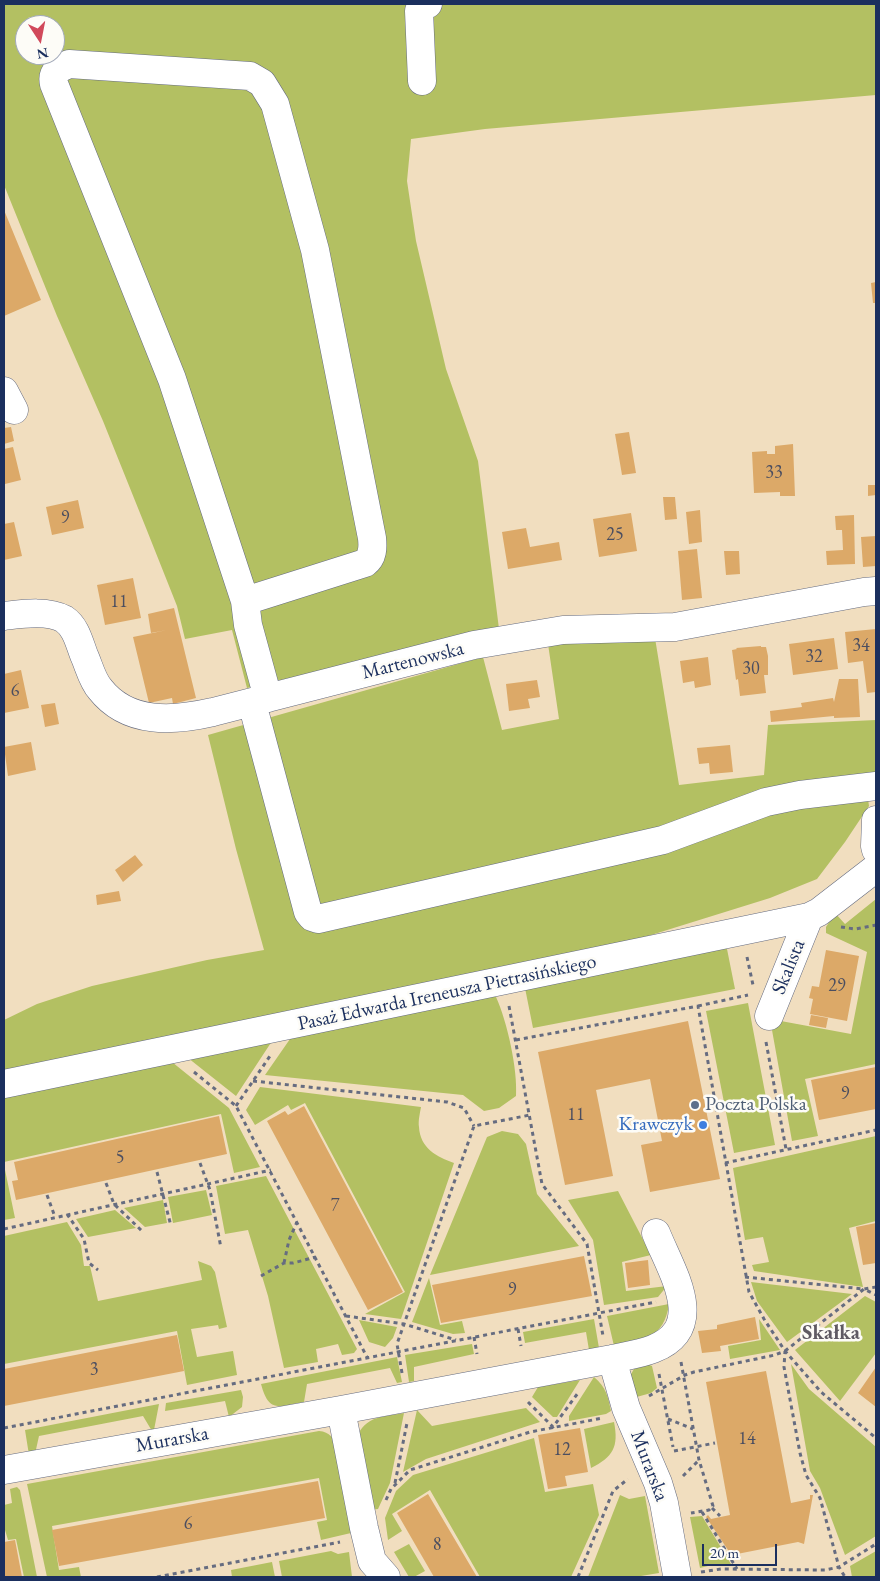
<!DOCTYPE html>
<html>
<head>
<meta charset="utf-8">
<style>
	body { margin:0 }
	#map { position:relative; width:880px; height:1581px; overflow:hidden; background:#f1debf; font-family:"EB Garamond",serif }
	canvas { display:block }
	.frame { position:absolute; inset:0; border:5px solid #1b2f5e; pointer-events:none }
	.north { position:absolute; left:15px; top:15px; width:50px; height:50px; box-sizing:border-box; background:#fdfcf7; border:1px solid #a3aaba; border-radius:50%; rotate:169deg; font-size:14px; font-weight:700; line-height:20px; text-align:center; color:#1b2f5e }
	.north::after { content:''; display:block; margin:auto; width:18px; height:22px; background:#d1495b; clip-path:polygon(50% 0,100% 100%,50% 72%,0 100%) }
	.scale { position:absolute; left:702px; top:1544px; width:75px; height:22px; box-sizing:border-box; border:2px solid #1b2f5e; border-top:0; padding-left:6px; font-size:15px; line-height:18px; white-space:nowrap; color:#1b2f5e; -webkit-text-stroke:4px #fdfcf7; paint-order:stroke }
</style>
</head>
<body>
<div id="map">
<canvas width="880" height="1581"></canvas>
<div class="frame"></div>
<div class="north">N</div>
<div class="scale">20 m</div>
</div>
<script>
const context = document.querySelector('canvas').getContext('2d');
context.lineJoin = 'round';
function fillPath(path, color) {
  context.fillStyle = color;
  context.fill(path, 'evenodd');
}
function strokePath(path, color, width, dash) {
  context.strokeStyle = color;
  context.lineWidth = width;
  context.lineCap = dash ? 'butt' : 'round';
  context.setLineDash(dash || []);
  context.stroke(path);
}
function write(font, color, halo, rows, align = 'center') {
  context.font = font + ' "EB Garamond",serif';
  context.lineWidth = 5;
  context.setLineDash([]);
  context.textBaseline = 'middle';
  context.strokeStyle = halo;
  context.fillStyle = color;
  for (const [text, x, y, turn = 0] of rows) {
    context.save();
    context.translate(x, y);
    context.rotate((+turn || 0) * Math.PI / 180);
    context.textAlign = isNaN(turn) ? turn : align;
    if (halo) context.strokeText(text, 0, 0);
    context.fillText(text, 0, 0);
    context.restore();
  }
}
const green = new Path2D(`
	M4,4h872v91l-391,34 -74,10 -4,42 9,60 30,128 32,92 21,168 -252,59 -15,-58 -47,9 -8,-33 -31,-78 -43,-107 -46,-105 -53,-131zM25,25h30v30h-30z
	M655,638l24,147 85,-10 4,-50 108,-5v61l-8,18 1,7 -24,36 -28,37 -47,19 -151,47 -615,126v-51l33,-16 55,-18 115,-26 57,-10 -28,-101 -28,-114 275,-78 19,73 57,-11 -11,-75z
	M876,899v165l-71,15 13,57 -26,5 -22,-122 81,15 16,-82 -41,-19v-6l9,-14 10,11z
	M726,944l9,45 -202,39 -9,-45z
	M473,996l23,1c11,24 22,73 20,99l-17,12 -15,3 -21,-16 -198,-20 25,-36 10,-10z
	M748,1003l27,142 -41,8 -28,-142z
	M276,1035l-40,61 -53,-42z
	M167,1058l62,50 31,59 -26,6 -13,-59 -217,48v-71z
	M260,1087l161,20c-1,6 -3,14 -2,20 1,21 18,30 35,36l-53,156 -36,-5 40,-22 -100,-189 -14,7 -3,-5 -33,20 -9,-15z
	M502,1131l16,3 8,10 11,50 42,52 -149,29 57,-138z
	M876,1136v85l-27,7 14,59 -109,-16 -2,-6 17,-3 -6,-25 -18,3 -12,-72z
	M4,1165l11,53 -11,2z
	M266,1176l91,173 -3,4 -12,2 -4,-11 -22,5 2,13 -34,6 -16,-72 -20,-66 -23,4 -9,-48z
	M206,1190l6,25 -39,8 -5,-26z
	M618,1191l33,64 -29,7 4,29 41,-5 -9,11 -54,8 -11,-65 -25,-40z
	M163,1200l4,23 -22,4 -21,-19z
	M115,1210l21,18 -48,9 -12,-18z
	M67,1222l14,23 3,21h6l8,35 104,-21 -4,-19 13,5 4,6 12,55 -8,2 -1,-4 -27,4 6,28 36,-6 4,24 -50,10 -10,-54 -173,33v-128z
	M429,1278l11,47 22,-4 3,12 -12,1 -41,-12z
	M751,1282l101,12 -65,48 -30,-41z
	M865,1296l11,6v51l-36,48 -45,-51z
	M669,1304c-5,35 -26,36 -55,42l-7,-30z
	M594,1319l5,29 -10,2 -3,-18 -61,11 -2,-11z
	M759,1319l21,31 -50,9 -2,-13 33,-6z
	M359,1320l38,7 -4,11 -8,9 -16,-5z
	M472,1344l2,10 -60,13v14l-5,1 -4,-27z
	M397,1357l5,25 -5,1 -7,-15 -83,16 -3,18c-25,4 -35,12 -43,-18z
	M647,1364l5,2 5,22 -6,5 -18,5 -6,-17 7,-12z
	M791,1364l18,25 67,58v89l-31,19 -25,-67 -10,-17z
	M594,1377c12,10 14,19 17,34l-5,3 -37,7v-5z
	M580,1380l-23,37h-4l-21,-20 6,-10z
	M241,1390l2,7 -1,10 -13,10 -4,-16 -60,10 1,-8z
	M159,1404l-5,26 -2,1 -9,-15 -104,20 -4,18 -6,1 -4,-25z
	M526,1408l14,14 -114,37 -23,13 14,-62 15,16z
	M404,1413l-14,70 -12,26 -8,1 -12,-76c11,-19 26,-17 46,-21z
	M614,1422c5,25 -1,35 -23,46l-7,-39z
	M319,1431c11,1 15,7 18,17l14,85 -30,7 -4,-18 10,-2 -8,-42 -267,48 7,44 20,-3 2,10h-34l-20,-93z
	M534,1438l11,54 48,-8 6,31 -28,62h-91l-50,-87 -38,24 10,17 -14,9 -3,-22 11,-27 17,-16z
	M17,1487l3,3 17,87h-13l-8,-38 -8,1 -3,-10h-1v-25l8,-2 -2,-14z
	M620,1495l9,4 16,-3 14,77 -24,4h-47z
	M702,1516l29,48h-15l-16,4 -10,-51z
	M409,1544l16,27 -11,6h-5l-15,-25z
	M331,1551l7,3 11,-2 3,25h-70l-3,-16z
	M876,1551v26h-24l-2,-11z
	M272,1562l3,15h-43l-1,-7z`);
const building = new Path2D(`
	M4,210l37,90 -37,16z
	M876,282v21h-3l-2,-20z
	M11,427l3,14 -10,3v-16z
	M629,432l7,41 -14,2 -7,-41z
	M793,444l2,52h-15v-4l-26,1 -2,-41 15,-1v3h8v-8z
	M13,447l8,33 -16,4 -1,-35z
	M868,485h8v10l-8,1z
	M663,497h12l2,22 -12,1z
	M78,500l6,28 -32,7 -6,-28z
	M700,510l2,32 -13,2 -3,-32z
	M631,513l6,38 -38,6 -6,-38z
	M854,515l1,49 -28,1 -1,-14 17,-1 -1,-20h-6l-1,-14z
	M14,522l8,34 -18,4v-36z
	M526,528l4,19 29,-5 3,18 -54,9 -6,-37z
	M876,536v30l-13,1 -2,-30z
	M697,549l5,49 -20,2 -4,-49z
	M724,551h15l1,23 -14,1z
	M133,578l8,40 -36,7 -8,-40z
	M174,608l22,90 -23,6 -1,-6 -23,5 -16,-66 34,-7 -16,3 -3,-19z
	M876,629v63l-9,1 -4,-32 -15,2 -3,-31z
	M834,638l4,31 -45,6 -4,-31z
	M761,646v1h5l2,9v19h-4l2,18 -26,3 -2,-17 -2,1 -4,-30 5,-1 -1,-1z
	M708,657l3,28 -16,3 -1,-7 -11,2 -3,-22z
	M21,670l8,38 -25,5v-39z
	M839,679h19l2,38 -26,1v-2l-63,6 -1,-11 32,-4 -1,-4 32,-5 1,4z
	M537,680l3,17 -12,2 2,9 -21,3 -3,-27z
	M55,703l4,21 -14,3 -4,-22z
	M31,742l5,28 -28,6 -4,-29z
	M730,745l3,27 -23,2 -1,-11 -10,1 -2,-16z
	M135,855l8,10 -20,17 -8,-12z
	M119,891l2,10 -24,4 -1,-10z
	M826,950l33,6 -12,65 -37,-7 3,-15 -4,-1 3,-12 7,1z
	M811,1015l17,3 -2,10 -17,-3z
	M688,1021l32,158 -70,13 -9,-47 21,-4 -12,-62 -54,11 17,86 -48,9 -27,-133z
	M876,1067v42l-57,11 -8,-40z
	M304,1106l99,186 -35,18 -101,-189 18,-10 3,4z
	M219,1116l8,38 -211,46 -4,-19 6,-1 -4,-18z
	M876,1223v40l-13,2 -7,-38z
	M584,1256l8,40 -151,27 -9,-38z
	M648,1260l2,25 -22,3 -3,-25z
	M755,1317l4,22 -39,7 1,5 -19,2 -4,-22 19,-2v-4z
	M177,1335l7,36 -180,35v-37z
	M876,1367v40l-18,-14z
	M766,1371l25,132 19,-4v-4h3l-9,49 -6,-2 -61,12 -3,5 -28,-42 2,-2 3,4 19,-4 -24,-133z
	M580,1428l8,44 -23,4 2,10 -19,3 -10,-54z
	M318,1481l7,37 -266,48 -7,-36z
	M428,1494l49,83h-43l-37,-64z
	M15,1540l7,37h-18v-35z`);
const path = new Path2D(`
	M841,927l14,2 21,-4
	M747,957l6,28
	M509,1006l33,178 45,60 16,92
	M698,1006l50,-11
	M516,1040l182,-34 51,286 15,27 21,32 -1,16 16,86 6,22 14,23 19,69 6,10
	M766,1042l20,107
	M194,1072l42,34 132,253
	M253,1081l194,21 17,6 10,18
	M236,1106l34,-50
	M200,1163l10,27 11,58
	M725,1163l151,-33
	M157,1172l14,54
	M106,1183l8,21 28,27
	M47,1195l8,22
	M67,1214l17,25 5,24 9,7
	M4,1229l267,-59
	M284,1263l5,-23 8,-18
	M261,1276l23,-13h9l23,-6
	M745,1277l119,12 12,-2
	M346,1316l58,8 52,16
	M518,1329l3,17
	M474,1337l3,17
	M785,1351l79,-62 12,6
	M681,1362l18,98 14,46 -4,4 -18,3
	M402,1373l-5,-29 77,-218 56,-11
	M659,1374l14,73
	M649,1396l36,-21 9,-3 81,-17 10,-4 36,41 55,46
	M528,1402l25,25 25,-34
	M668,1419l25,10
	M4,1428l652,-126
	M674,1451l41,-8
	M683,1476l16,-16
	M395,1483l12,-60
	M386,1500l5,-11 19,-19 120,-38 73,-14
	M712,1508l8,8
	M702,1512l35,57
	M701,1572l20,-3 104,1 14,-3 37,-23
	M157,1577l183,-35
	M578,1577l35,-86 15,-12`);
const minor = new Path2D(`
	M422,81l-3,-70 2,-5 7,-2
	M4,391l10,19
	M245,601l120,-38c8,-6 8,-15 7,-25l-57,-288 -40,-146 -13,-21 -12,-7 -181,-12c-10,4 -18,8 -15,20l118,295 73,222 3,24 20,73
	M4,616c18,-2 43,-6 60,3 12,8 15,23 20,36 5,11 8,25 16,34 28,36 74,32 113,23l261,-67 89,-15 112,-3 189,-35 12,-1
	M252,703l56,209 4,5 6,2 345,-79 103,-38 34,-7 76,-9
	M876,820l-1,26 1,4
	M769,1016l40,-99
	M4,1084l805,-167 10,-5 57,-44
	M612,1359l14,49 32,75 6,20 13,72
	M341,1410l23,118 8,33 14,16
	M4,1470l337,-60 271,-51c14,-3 28,-5 41,-10 56,-22 18,-78 3,-116`);
const markers = [
	[695,1105,5,"#5c6f8a"],
	[703,1125,5,"#3f7fe0"]
];
const numberNames = [
	["33",774,473],
	["9",65,518],
	["25",615,535],
	["11",119,602],
	["34",861,646],
	["32",814,657],
	["30",751,669],
	["6",15,691],
	["29",837,986],
	["9",845,1094],
	["11",576,1115],
	["5",120,1158],
	["7",335,1206],
	["9",512,1290],
	["3",94,1370],
	["14",747,1439],
	["12",562,1450],
	["6",188,1524],
	["8",437,1545]
];
const streetNames = [
	["Martenowska",413,661,-14],
	["Skalista",789,967,-68],
	["Pasaż Edwarda Ireneusza Pietrasińskiego",447,993,-12],
	["Murarska",172,1440,-10],
	["Murarska",649,1466,69]
];
const serviceNames = [
	["Poczta Polska",705,1105]
];
const shopNames = [
	["Krawczyk",693,1125]
];
const neighbourhoodNames = [
	["Skałka",831,1333]
];
fillPath(green, '#b3c062');
fillPath(building, '#dca968');
strokePath(minor, '#666c80', 29);
strokePath(path, '#666c80', 3, [4, 4]);
strokePath(minor, '#fff', 28);
for (const [x, y, r, color] of markers) {
  const dot = new Path2D();
  dot.arc(x, y, r, 0, 2 * Math.PI);
  context.fillStyle = color;
  context.fill(dot);
  strokePath(dot, '#fdfcf7', 2);
}
write('18px', '#4b4e60', null, numberNames);
write('20px', '#1b2f5e', '#fdfcf7', streetNames);
write('20px', '#4e5e75', '#fdfcf7', serviceNames, 'left');
write('20px', '#366cbe', '#fdfcf7', shopNames, 'right');
write('bold 21px', '#5f5a62', '#fdfcf7', neighbourhoodNames);
</script>
</body>
</html>
